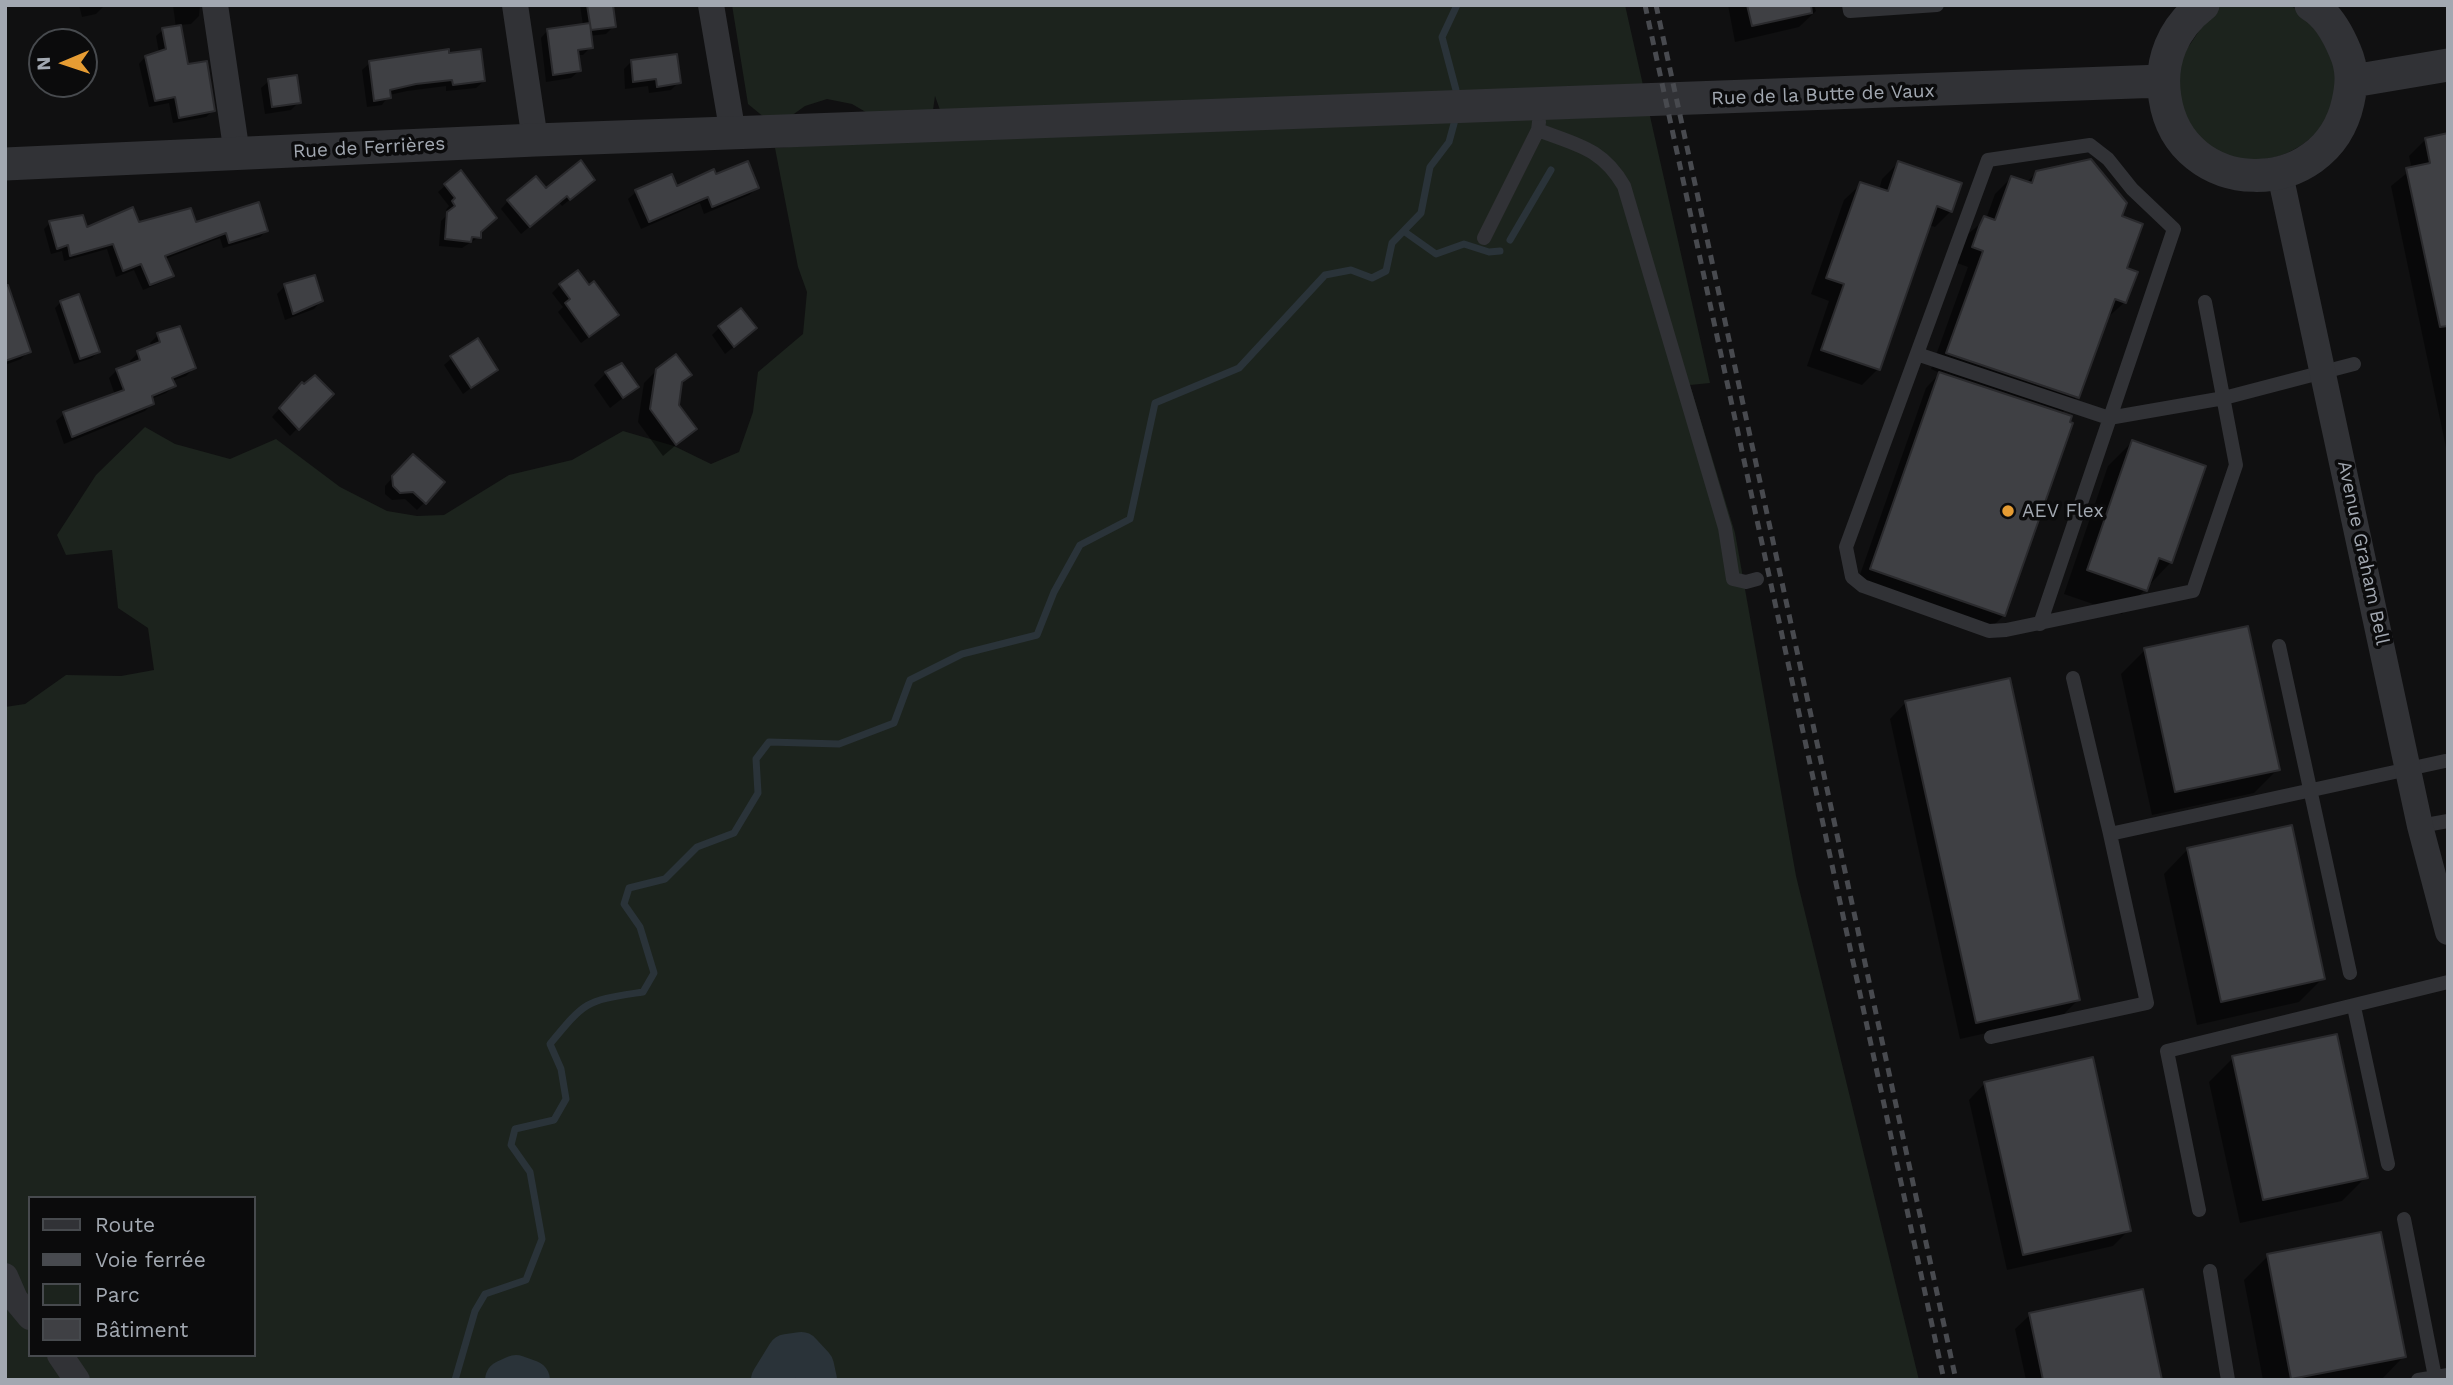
<!DOCTYPE html>
<html>
<head>
<meta charset="utf-8">
<style>
	body { margin:0 }
	#map { position:relative; width:2453px; height:1385px; overflow:hidden; background:#101011; font-family:"Work Sans",sans-serif }
	canvas { display:block }
	.frame { position:absolute; inset:0; border:7px solid #a2a8b1; pointer-events:none }
	.legend { position:absolute; left:28px; top:1196px; width:228px; height:161px; box-sizing:border-box; background:#0b0b0c; border:2px solid #474a4e; margin:0; padding:9px 12px; list-style:none; font-size:21px; color:#a2a8b1 }
	.legend li { display:flex; align-items:center; gap:14px; height:35px }
	.legend b { width:35px; border:2px solid #474a4e }
	.north { position:absolute; left:28px; top:28px; width:70px; height:70px; box-sizing:border-box; background:#0b0b0c; border:2px solid #474a4e; border-radius:50%; rotate:268deg; font-size:19px; font-weight:700; line-height:28px; text-align:center; color:#a2a8b1 }
	.north::after { content:''; display:block; margin:auto; width:24px; height:32px; background:#e69c33; clip-path:polygon(50% 0,100% 100%,50% 72%,0 100%) }
</style>
</head>
<body>
<div id="map">
<canvas width="2453" height="1385"></canvas>
<div class="frame"></div>
<ul class="legend">
<li><b style="height:9px;background:#313236"></b>Route</li>
<li><b style="height:9px;background:#484a4f"></b>Voie ferrée</li>
<li><b style="height:19px;background:#1c231d"></b>Parc</li>
<li><b style="height:19px;background:#3f4044"></b>Bâtiment</li>
</ul>
<div class="north">N</div>
</div>
<script>
const context = document.querySelector('canvas').getContext('2d');
context.lineJoin = 'round';
function fillPath(path, color) {
  context.fillStyle = color;
  context.fill(path, 'evenodd');
}
function strokePath(path, color, width, dash) {
  context.strokeStyle = color;
  context.lineWidth = width;
  context.lineCap = dash ? 'butt' : 'round';
  context.setLineDash(dash || []);
  context.stroke(path);
}
function write(font, color, halo, rows, align = 'center') {
  context.font = font + ' "Work Sans",sans-serif';
  context.lineWidth = 7;
  context.setLineDash([]);
  context.textBaseline = 'middle';
  context.strokeStyle = halo;
  context.fillStyle = color;
  for (const [text, x, y, turn = 0] of rows) {
    context.save();
    context.translate(x, y);
    context.rotate((+turn || 0) * Math.PI / 180);
    context.textAlign = isNaN(turn) ? turn : align;
    if (halo) context.strokeText(text, 0, 0);
    context.fillText(text, 0, 0);
    context.restore();
  }
}
const green = new Path2D(`
	M732,5h893l85,378 -20,2 45,148 61,343 123,504h-1914v-673l20,-3 41,-29 55,1 33,-6 -6,-42 -30,-20 -6,-58 -46,5 -9,-20 39,-60 49,-48 30,17 55,15 46,-20 64,48 47,24 30,5 27,-1 65,-40 63,-15 51,-29 51,15 37,18 28,-12 14,-40 5,-40 45,-38 4,-42 -9,-25 -23,-119 174,-13 -14,-39 -3,21 -56,1 -24,-14 -25,-5 -22,7 -14,10 -26,2 -17,-14zM30,1198h224v157h-224z
	M2222,5h67c13,6 21,19 30,30 55,63 -23,151 -99,117 -14,-7 -28,-18 -35,-32 -8,-13 -8,-37 -10,-53l38,-57z`);
const shadow = new Path2D(`
	M79,5h25v1l-8,8 -14,3z
	M173,5h27l-1,11 -8,8 -12,1 8,41 26,44 -7,7 -33,6 -4,-20 -20,4 -10,-43 6,-7 14,-4 -3,-17 7,-6 13,-2z
	M580,5h30l4,21 -8,8 -17,2 2,11 -8,8h-6l2,16 -8,7 -25,4 -5,-44 7,-8 35,-5z
	M1728,5h86l2,6 -17,16 -64,15z
	M479,50l5,31 -8,7 -30,3v-5l-39,5 -18,4 -7,10 -15,2 -5,-37 8,-7 43,-8z
	M632,61l47,21 -8,8 -22,3 -1,-7 -23,3 -1,-20z
	M269,81l30,21 -8,8 -26,4 -4,-26z
	M2448,135v322l-57,-271 21,-17 -3,-13 16,-16z
	M1898,163l53,48 -16,16 -6,-2 -51,144 -16,16 -55,-19 22,-65 -18,-7 33,-94 17,-16 18,6 3,-11z
	M461,172l18,65 -17,11 -23,-2 2,-25 8,-8 -3,-3 3,-4 -11,-14z
	M2037,172l87,97 1,33 -18,16 -30,79 -16,17 -57,201 -14,14 -133,-46 69,-195 14,-15 -9,-4 37,-102 -11,-4 11,-29 18,-15 9,-25 16,-16 15,5z
	M715,176l42,12 -8,7 -45,19 -4,-11 -59,26 -13,-30 8,-7 40,-4z
	M585,187l-23,19 -3,-4 -38,32 -20,-25 7,-8 38,-10z
	M50,223l36,6 109,-5 71,7 -6,6 -37,11 -3,-10 -55,21 7,16 -7,6 -22,9 -9,-20 -18,7 -9,-28 -43,12 -2,-10 -11,3 -7,-25z
	M560,285l29,2 20,35 -28,21 -23,-31 5,-5 -11,-14z
	M285,286l36,15 -7,8 -29,11 -8,-26z
	M6,298l23,53 -8,8 -16,6z
	M61,302l37,50 -6,6 -18,6 -19,-56z
	M720,327l27,9 -22,18 -13,-19z
	M158,335l36,33 -8,8 -14,5 2,5 -8,7 -15,6 2,4 -8,8 -81,33 -8,-23 8,-7 51,-19 -6,-17 8,-8 14,-5 -1,-4 8,-8 14,-6 -2,-4z
	M452,358l44,11 -33,25 -19,-29z
	M622,365l15,22 -27,21 -16,-23 12,-12z
	M657,370l33,5 -10,9 -3,21 18,24 -32,27 -25,-34 6,-39z
	M295,392l36,2 -41,42 -18,-19z
	M2132,442l39,120 -49,52 -58,-20 44,-128z
	M405,464l20,38 -8,8 -12,-11 -13,1 -7,-6v-8z
	M2145,650l133,119 -24,24 -102,22 -31,-141z
	M1906,702l172,298 -16,16 -102,23 -70,-320z
	M2188,849l135,129 -24,24 -102,23 -33,-151z
	M2233,1058l133,119 -24,24 -102,22 -31,-141z
	M1985,1083l144,147 -16,16 -106,24 -38,-170z
	M2268,1256l136,100 -23,24h-118l-19,-100z
	M2030,1315l130,65h-134l-11,-51z`);
const stream = new Path2D(`
	M1456,90l-14,-53 15,-32
	M1405,232l31,22 28,-10 25,8 11,-1
	M1510,240l41,-70
	M455,1380l20,-69 10,-17 41,-14 16,-41 -12,-67 -19,-27 4,-16 39,-9 12,-21 -5,-30 -11,-25c37,-45 36,-43 93,-52l11,-19 -14,-46 -16,-23 5,-16 36,-9 32,-32 37,-14 24,-40 -2,-34 13,-17 70,2 55,-21 16,-43 52,-26 75,-19 17,-43 26,-47 50,-26 25,-116 84,-35 86,-93 26,-5 21,8 14,-7 6,-28 29,-30 9,-46 19,-25 6,-22`);
const river = new Path2D(`
	M505,1380l11,-5 14,5
	M771,1380l16,-26 14,-2 13,14 3,14`);
const building = new Path2D(`
	M587,5h26l3,22 -25,3z
	M1747,5h64l1,8 -60,13z
	M590,23l3,25 -15,2 3,21 -28,4 -6,-46z
	M181,25l7,39 19,-3 8,50 -36,7 -4,-21 -20,4 -10,-45 21,-7 -4,-21z
	M449,49v4l32,-4 4,32 -32,4 -1,-5 -36,4 -26,6 1,8 -17,3 -5,-40z
	M677,54l4,29 -24,4 -1,-8 -23,3 -2,-22z
	M297,75l4,28 -29,4 -4,-28z
	M2448,133v193l-8,1 -34,-159 24,-5 -5,-25z
	M2091,159l36,44 -5,13 21,8 -16,44 11,4 -12,31 -11,-4 -36,99 -133,-45 37,-102 -11,-4 7,-20 5,-11 11,4 16,-44 21,7 4,-12z
	M581,160l14,20 -25,20 -3,-4 -37,31 -23,-27 29,-24 10,12z
	M748,161l11,27 -47,19 -4,-10 -59,25 -14,-32 37,-16 5,12 37,-17 2,5z
	M1898,161l64,22 -10,29 -15,-6 -57,164 -59,-20 23,-66 -18,-6 34,-96 28,9z
	M461,170l36,48 -16,14v6l-9,-1 -1,5 -26,-3 2,-27 8,-6 -3,-5 3,-3 -11,-14z
	M259,202l9,29 -39,12 -3,-10 -61,23 9,20 -24,9 -9,-21 -18,7 -10,-27 -43,12 -2,-11 -11,4 -8,-28 34,-6 4,12 46,-20 6,15 52,-14 5,14z
	M578,270l11,15 5,-4 25,34 -30,22 -24,-34 5,-4 -11,-15z
	M315,275l8,26 -30,13 -9,-30z
	M8,285l23,67 -26,9v-75z
	M79,294l21,58 -20,7 -20,-58z
	M741,308l16,20 -23,19 -16,-21z
	M180,326l16,42 -24,10 4,8 -24,10 2,8 -82,33 -9,-25 61,-22 -8,-21 24,-9 -3,-9 23,-9 -3,-9z
	M478,338l20,32 -27,18 -21,-32z
	M676,354l16,21 -10,7 -3,23 18,24 -21,16 -26,-36 6,-40z
	M622,363l17,24 -16,11 -18,-26z
	M1939,372l133,44 -2,6 3,1 -68,193 -135,-47z
	M315,375l19,19 -35,36 -20,-22 23,-26 2,2z
	M2132,440l74,26 -34,97 -13,-5 -12,33 -60,-21z
	M413,454l32,28 -19,22 -13,-12 -13,1 -7,-7 -1,-10z
	M2248,626l32,144 -105,22 -31,-144z
	M2010,678l70,322 -104,23 -71,-322z
	M2292,825l33,154 -104,23 -34,-154z
	M2337,1034l31,144 -105,22 -31,-144z
	M2093,1057l38,174 -108,24 -39,-173z
	M2381,1232l25,125 -115,22 -24,-125z
	M2143,1289l19,91h-119l-14,-67z`);
const service = new Path2D(`
	M1849,5l1,6 87,-6
	M1538,130c39,15 64,18 86,56l101,342 8,51 13,3 11,-3
	M1484,238l54,-108 1,-8
	M1917,354l192,64 115,-20 130,-34
	M2040,624l134,-395 -42,-40 -24,-30 -18,-14 -102,15 -142,387 6,30 11,9 126,45 17,-1 187,-39 43,-126 -31,-163
	M2279,646l71,327
	M2073,678l37,156
	M2420,826l28,-5
	M2354,1007l34,157
	M1991,1037l156,-34 -37,-169 335,-73
	M2199,1210l-32,-159 281,-69
	M2404,1219l31,158
	M2210,1271l18,109
	M2418,1380l30,-5`);
const minor = new Path2D(`
	M215,5l22,149
	M515,5l20,135
	M711,5l22,129
	M2280,174l140,652 28,106
	M5,1276l10,23 15,18
	M60,1355l17,25`);
const tertiary = new Path2D(`
	M2203,5c-30,23 -44,56 -38,93 15,101 161,104 183,4 4,-18 5,-33 -3,-51 -7,-17 -17,-36 -34,-46
	M2353,81l95,-16
	M5,164l530,-24 1627,-59`);
const rail = new Path2D(`
	M1645,5l299,1375
	M1656,5l300,1375`);
const markers = [
	[2008,511,7,"#e69c33"]
];
const streetNames = [
	["Rue de la Butte de Vaux",1823,95,-2],
	["Rue de Ferrières",369,148,-3],
	["Avenue Graham Bell",2363,553,78]
];
const poiNames = [
	["AEV Flex",2022,511]
];
fillPath(green, '#1c231d');
fillPath(shadow, '#0007');
strokePath(stream, '#2a3339', 7);
strokePath(river, '#2a3339', 40);
fillPath(building, '#3f4044');
strokePath(building, '#2a2a2d', 2);
strokePath(service, '#313236', 14);
strokePath(minor, '#313236', 26);
strokePath(tertiary, '#313236', 33);
strokePath(rail, '#484a4f', 5, [9, 7]);
for (const [x, y, r, color] of markers) {
  const dot = new Path2D();
  dot.arc(x, y, r, 0, 2 * Math.PI);
  context.fillStyle = color;
  context.fill(dot);
  strokePath(dot, '#0b0b0c', 2.5);
}
write('19px', '#a2a8b1', '#0b0b0c', streetNames);
write('19px', '#a2a8b1', '#0b0b0c', poiNames, 'left');
</script>
</body>
</html>
